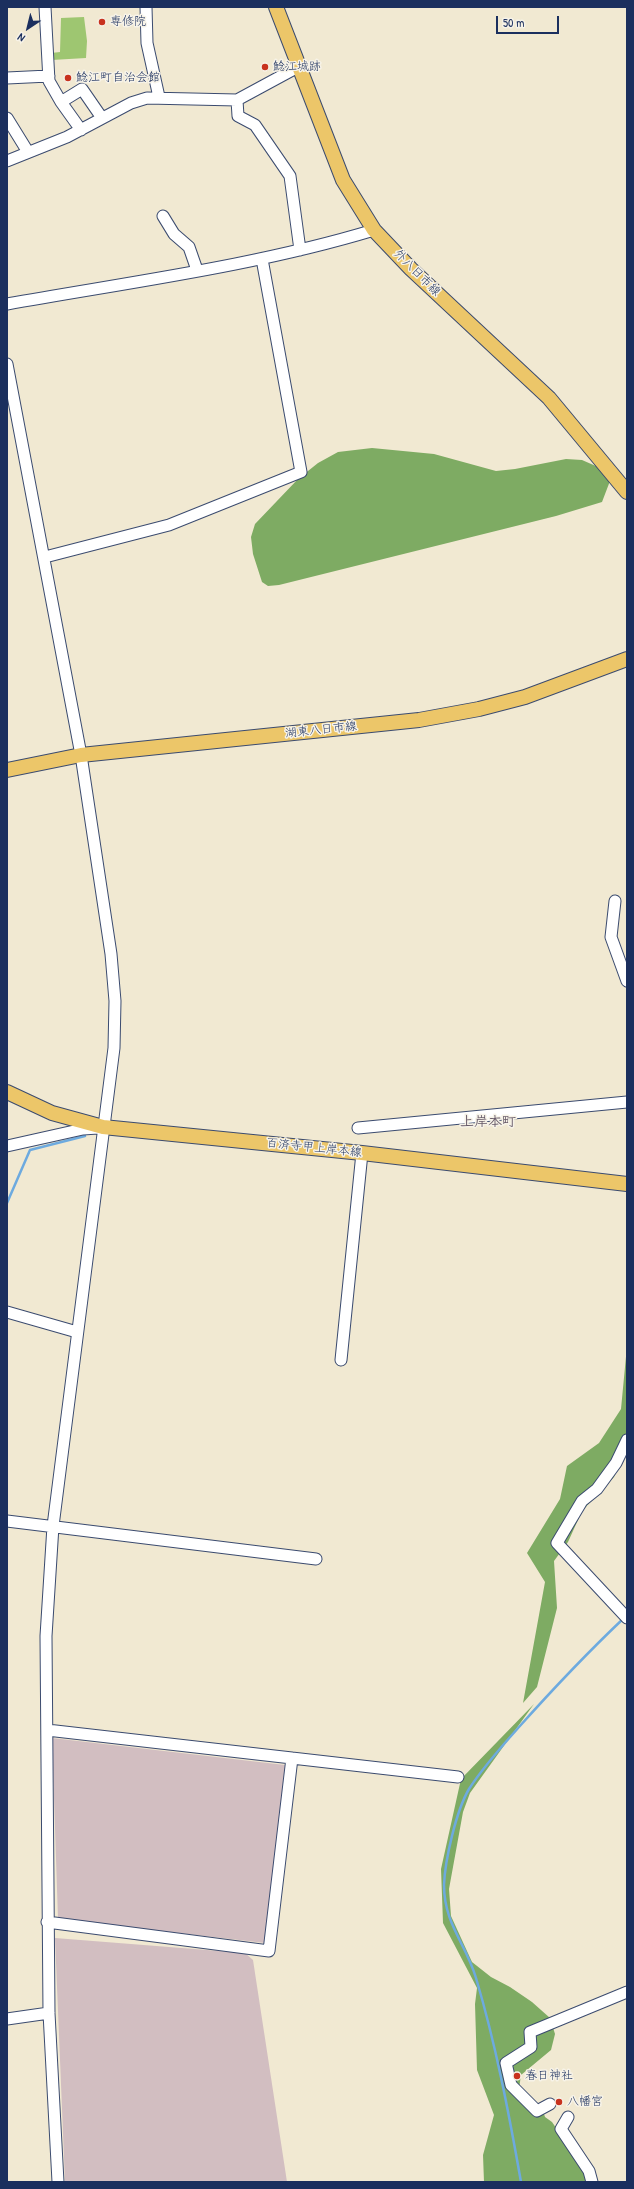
<!DOCTYPE html>
<html>
<head>
<meta charset="utf-8">
<style>
	body { margin:0 }
	#map { position:relative; width:634px; height:2189px; overflow:hidden; background:#f1e9d2; font-family:"Patrick Hand",sans-serif }
	canvas { display:block }
	.frame { position:absolute; inset:0; border:8px solid #1b2f5e; pointer-events:none }
	.north { position:absolute; left:8px; top:8px; width:40px; height:40px; -webkit-text-stroke:3px #f7f3e8; paint-order:stroke; rotate:215deg; font-size:11px; font-weight:700; line-height:16px; text-align:center; color:#1b2f5e }
	.north::after { content:''; display:block; margin:auto; width:14px; height:18px; background:#1b2f5e; clip-path:polygon(50% 0,100% 100%,50% 72%,0 100%) }
	.scale { position:absolute; left:496px; top:16px; width:63px; height:18px; box-sizing:border-box; border:2px solid #1b2f5e; border-top:0; padding-left:5px; font-size:12px; line-height:14px; white-space:nowrap; color:#1b2f5e; -webkit-text-stroke:3px #f7f3e8; paint-order:stroke }
</style>
</head>
<body>
<div id="map">
<canvas width="634" height="2189"></canvas>
<div class="frame"></div>
<div class="north">N</div>
<div class="scale">50 m</div>
</div>
<script>
const context = document.querySelector('canvas').getContext('2d');
context.lineJoin = 'round';
function fillPath(path, color) {
  context.fillStyle = color;
  context.fill(path, 'evenodd');
}
function strokePath(path, color, width, dash) {
  context.strokeStyle = color;
  context.lineWidth = width;
  context.lineCap = dash ? 'butt' : 'round';
  context.setLineDash(dash || []);
  context.stroke(path);
}
function write(font, color, halo, rows, align = 'center') {
  context.font = font + ' "Patrick Hand","Klee One",sans-serif';
  context.lineWidth = 3;
  context.setLineDash([]);
  context.textBaseline = 'middle';
  context.strokeStyle = halo;
  context.fillStyle = color;
  for (const [text, x, y, turn = 0] of rows) {
    context.save();
    context.translate(x, y);
    context.rotate((+turn || 0) * Math.PI / 180);
    context.textAlign = isNaN(turn) ? turn : align;
    if (halo) context.strokeText(text, 0, 0);
    context.fillText(text, 0, 0);
    context.restore();
  }
}
const industrial = new Path2D(`
	M52,1738l233,27 -20,178 -207,-24z
	M55,1938l190,15 8,7 34,222h-222z`);
const green = new Path2D(`
	M84,17l3,24 -1,17 -34,2 -1,-7 9,-1 1,-34z`);
const forest = new Path2D(`
	M372,448l62,6 62,17 19,-2 51,-10 16,1 16,7 12,14 -8,21 -46,14 -277,69 -11,1 -6,-4 -9,-28 -2,-17 4,-13 43,-45 20,-16 20,-11z
	M627,1346v102l-13,29 -32,34 -14,31 -14,19 3,47 -20,79 -14,16 22,-121 -18,-29 33,-54 7,-33 32,-23 22,-34z
	M534,1704l-64,89 -7,19 -14,77 2,27 21,46 19,15 19,10 22,15 18,16 5,16 -4,16 -30,25 -2,14 23,19 3,9 7,5 35,52 1,8h-104l-1,-27 11,-40 -17,-45 -2,-66 2,-16 -34,-65 -2,-54 20,-90z`);
const stream = new Path2D(`
	M7,1203l23,-53 55,-14
	M521,2182c-12,-68 -25,-137 -45,-204 -10,-34 -32,-54 -32,-93 1,-25 12,-74 25,-96 14,-22 33,-43 50,-62 34,-38 68,-74 105,-109`);
const minor = new Path2D(`
	M45,7l4,74 12,21 20,28
	M146,7l1,36 12,54
	M7,78l42,-2
	M237,100l1,16 17,9 35,51 10,74
	M61,102l21,-13 20,29
	M7,118l21,34
	M7,161l60,-24 64,-34 16,-5 90,2 61,-33
	M163,216l11,18 15,13 8,23
	M7,304c123,-22 248,-38 367,-74
	M7,364l74,391 30,199 4,47 -1,47 -61,478 -7,110 3,377 9,169
	M45,557l124,-32 132,-53 -39,-213
	M615,901l-4,36 16,44
	M358,1128l269,-26
	M7,1146l76,-17 15,-1
	M7,1312l70,20
	M341,1360l21,-207
	M627,1440l-11,23 -19,26 -15,12 -25,42 70,75
	M7,1521l309,38
	M47,1730l411,47
	M47,1922l222,29 23,-193
	M7,2019l42,-6
	M550,2104l-13,7 -26,-26 -5,-22 25,-16 -1,-15 97,-40
	M568,2117l-7,12 28,42 3,11`);
const major = new Path2D(`
	M276,7l67,173 31,50 37,39 138,129 78,94
	M7,770l74,-15 338,-35 60,-11 46,-12 102,-38
	M7,1092l45,21 51,14 259,26 265,31`);
const markers = [
	[102,22,4,"#c8321e"],
	[265,67,4,"#c8321e"],
	[68,78,4,"#c8321e"],
	[517,2076,4,"#c8321e"],
	[559,2102,4,"#c8321e"]
];
const poiNames = [
	["専修院",110,22],
	["鯰江城跡",273,67],
	["鯰江町自治会館",76,78],
	["春日神社",525,2076],
	["八幡宮",567,2102]
];
const streetNames = [
	["外八日市線",417,273,45],
	["湖東八日市線",321,730,-6],
	["百済寺甲上岸本線",314,1148,6]
];
const quarterNames = [
	["上岸本町",488,1122]
];
fillPath(industrial, '#d2bec1');
fillPath(green, '#9ec671');
fillPath(forest, '#7eab63');
strokePath(stream, '#6daadf', 2.5);
strokePath(minor, '#3b4b6f', 13);
strokePath(major, '#3b4b6f', 16);
strokePath(minor, '#fff', 11);
strokePath(major, '#ecc669', 14);
for (const [x, y, r, color] of markers) {
  const dot = new Path2D();
  dot.arc(x, y, r, 0, 2 * Math.PI);
  context.fillStyle = color;
  context.fill(dot);
  strokePath(dot, '#f7f3e8', 1.5);
}
write('12px', '#1b2f5e', '#f7f3e8', poiNames, 'left');
write('12px', '#1b2f5e', '#f7f3e8', streetNames);
write('bold 14px', '#665968', '#f7f3e8', quarterNames);
</script>
</body>
</html>
